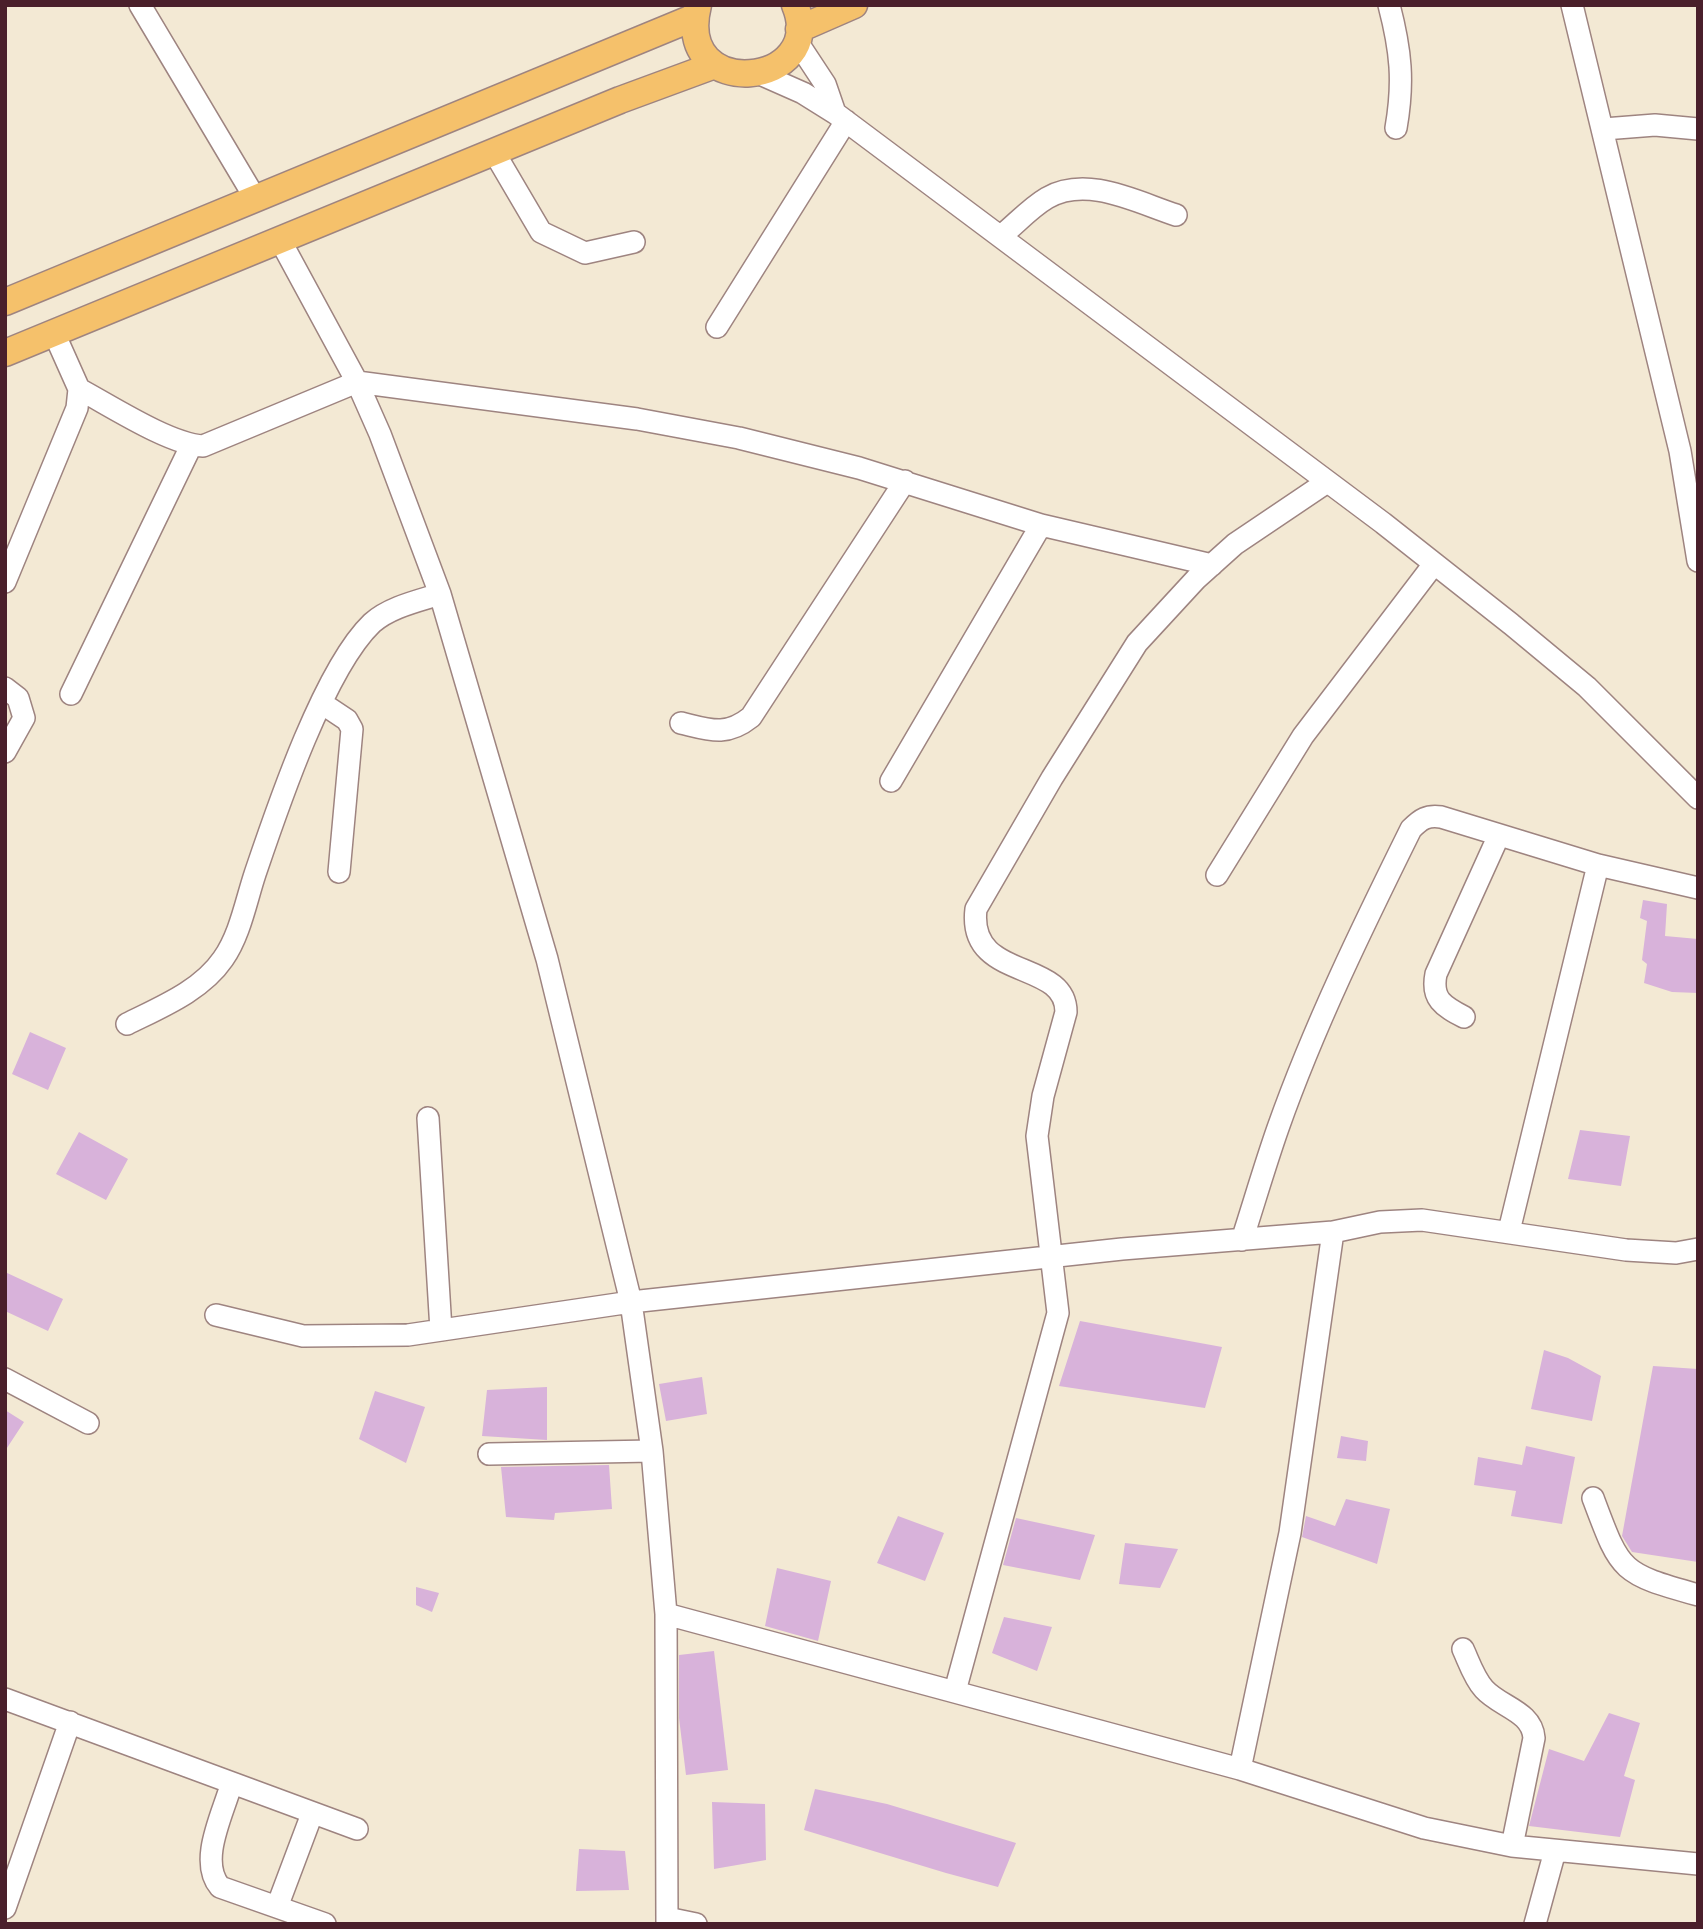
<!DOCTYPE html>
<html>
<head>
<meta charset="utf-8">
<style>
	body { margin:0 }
	#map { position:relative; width:1703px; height:1929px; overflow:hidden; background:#f3e9d4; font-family:Dekko,sans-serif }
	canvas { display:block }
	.frame { position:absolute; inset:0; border:7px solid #4a1f2b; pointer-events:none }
</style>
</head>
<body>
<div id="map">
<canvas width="1703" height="1929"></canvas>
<div class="frame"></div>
</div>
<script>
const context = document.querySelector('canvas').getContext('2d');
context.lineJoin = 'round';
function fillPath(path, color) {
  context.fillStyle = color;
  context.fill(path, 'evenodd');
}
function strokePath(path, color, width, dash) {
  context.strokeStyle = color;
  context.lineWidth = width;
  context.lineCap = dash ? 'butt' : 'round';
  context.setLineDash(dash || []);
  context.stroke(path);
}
const building = new Path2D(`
	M1643,900l24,4 -2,32 33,3v54l-26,-1 -28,-9 3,-19 -5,-4 5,-39 -7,-3z
	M30,1032l36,16 -18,42 -36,-16z
	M1580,1130l50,6 -9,50 -53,-7z
	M79,1132l49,27 -22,41 -50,-26z
	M5,1272l58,27 -15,32 -43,-20z
	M1080,1321l142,26 -17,61 -146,-22z
	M1544,1350l24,8 33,18 -9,45 -61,-12z
	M1653,1366l45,3v193l-66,-10 -10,-16z
	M702,1377l5,37 -41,7 -7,-37z
	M547,1387v53l-65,-4 5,-46z
	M375,1391l50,16 -19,56 -47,-24z
	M5,1410l19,12 -19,29z
	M1341,1436l27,5 -2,20 -29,-3z
	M1526,1446l49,11 -13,67 -51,-8 5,-25 -42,-6 4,-28 44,8z
	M609,1465l3,44 -57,4 -1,7 -48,-3 -5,-50z
	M1346,1499l44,10 -13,55 -75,-27 4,-21 29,10z
	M898,1516l46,17 -19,48 -48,-18z
	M1016,1518l79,17 -15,45 -77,-15z
	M1125,1543l53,6 -18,39 -41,-4z
	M777,1568l54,13 -13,60 -53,-15z
	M416,1587l23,6 -7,19 -16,-7z
	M1004,1617l48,10 -15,44 -45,-18z
	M714,1651l14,119 -42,5 -7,-57v-63z
	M1609,1713l31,10 -16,53 11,4 -15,57 -91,-11 20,-77 35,12z
	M815,1789l72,15 129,39 -18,44 -52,-14 -142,-43z
	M712,1802l53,2 1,56 -52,9z
	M579,1849l46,2 4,39 -53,1z`);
const minor = new Path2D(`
	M140,5l115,193
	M1389,5c12,46 15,77 7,123
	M1572,5l108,446 18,110
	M796,40l29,44 10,29
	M760,74l43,19 32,20 548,410 128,101 76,63 111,111
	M1604,129l51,-4 43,4
	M494,152l47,80 44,21 49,-11
	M1001,236c15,-12 29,-28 46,-38 40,-23 89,4 129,17
	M280,240l77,142 23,52 60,160 107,365 84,343 21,149 14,163 1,310
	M717,327l129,-206
	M79,389c32,17 90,55 124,57l154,-64 280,37 102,19 120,30 182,57 171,40
	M5,582l72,-174 2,-19 -25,-56
	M5,688l13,10 6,20 -19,34
	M71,694l120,-248
	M323,704l24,16 5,9 -13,143
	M681,723c29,7 45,14 70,-6l154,-236
	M891,781l150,-256
	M1217,875l86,-139 131,-172
	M1464,1017c-21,-11 -33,-18 -28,-43l63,-139
	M127,1024c34,-17 74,-33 96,-65 17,-24 23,-58 32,-85 22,-65 69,-205 117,-251 18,-16 46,-22 68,-29
	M428,1118l13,212
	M1509,1231l89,-366
	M1242,1240c12,-37 23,-75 36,-112 36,-102 85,-202 133,-299 10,-10 16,-14 30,-12l157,48 100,23
	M216,1315l87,21 105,-1 223,-33 491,-53 211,-17 47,-10 42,-2 204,30 50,3 22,-4
	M5,1379l83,44
	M489,1454l163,-3
	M1593,1498c28,75 27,75 105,97
	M666,1614l574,155 184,59 88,18 186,18
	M1463,1649c6,13 11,29 21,40 16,18 48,22 50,49l-22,108
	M955,1691l103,-378 -21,-177 6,-40 23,-84c0,-54 -99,-30 -90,-103l76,-131 85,-135 59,-64 39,-35 92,-62
	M5,1699l352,130
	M1240,1769l50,-236 43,-301
	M231,1785c-8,29 -33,76 -11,102l105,37
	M277,1907l35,-93
	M5,1908l65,-186
	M667,1918l29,6
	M1535,1924l20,-73`);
const major = new Path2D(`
	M698,5c-25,100 131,82 97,0
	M799,29l55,-24
	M5,302l690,-285
	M5,353l615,-253 95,-35`);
fillPath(building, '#d8b2da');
strokePath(minor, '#9e8480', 24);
strokePath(major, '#9e8480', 29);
strokePath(minor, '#fff', 21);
strokePath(major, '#f5c16b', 26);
</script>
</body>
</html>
